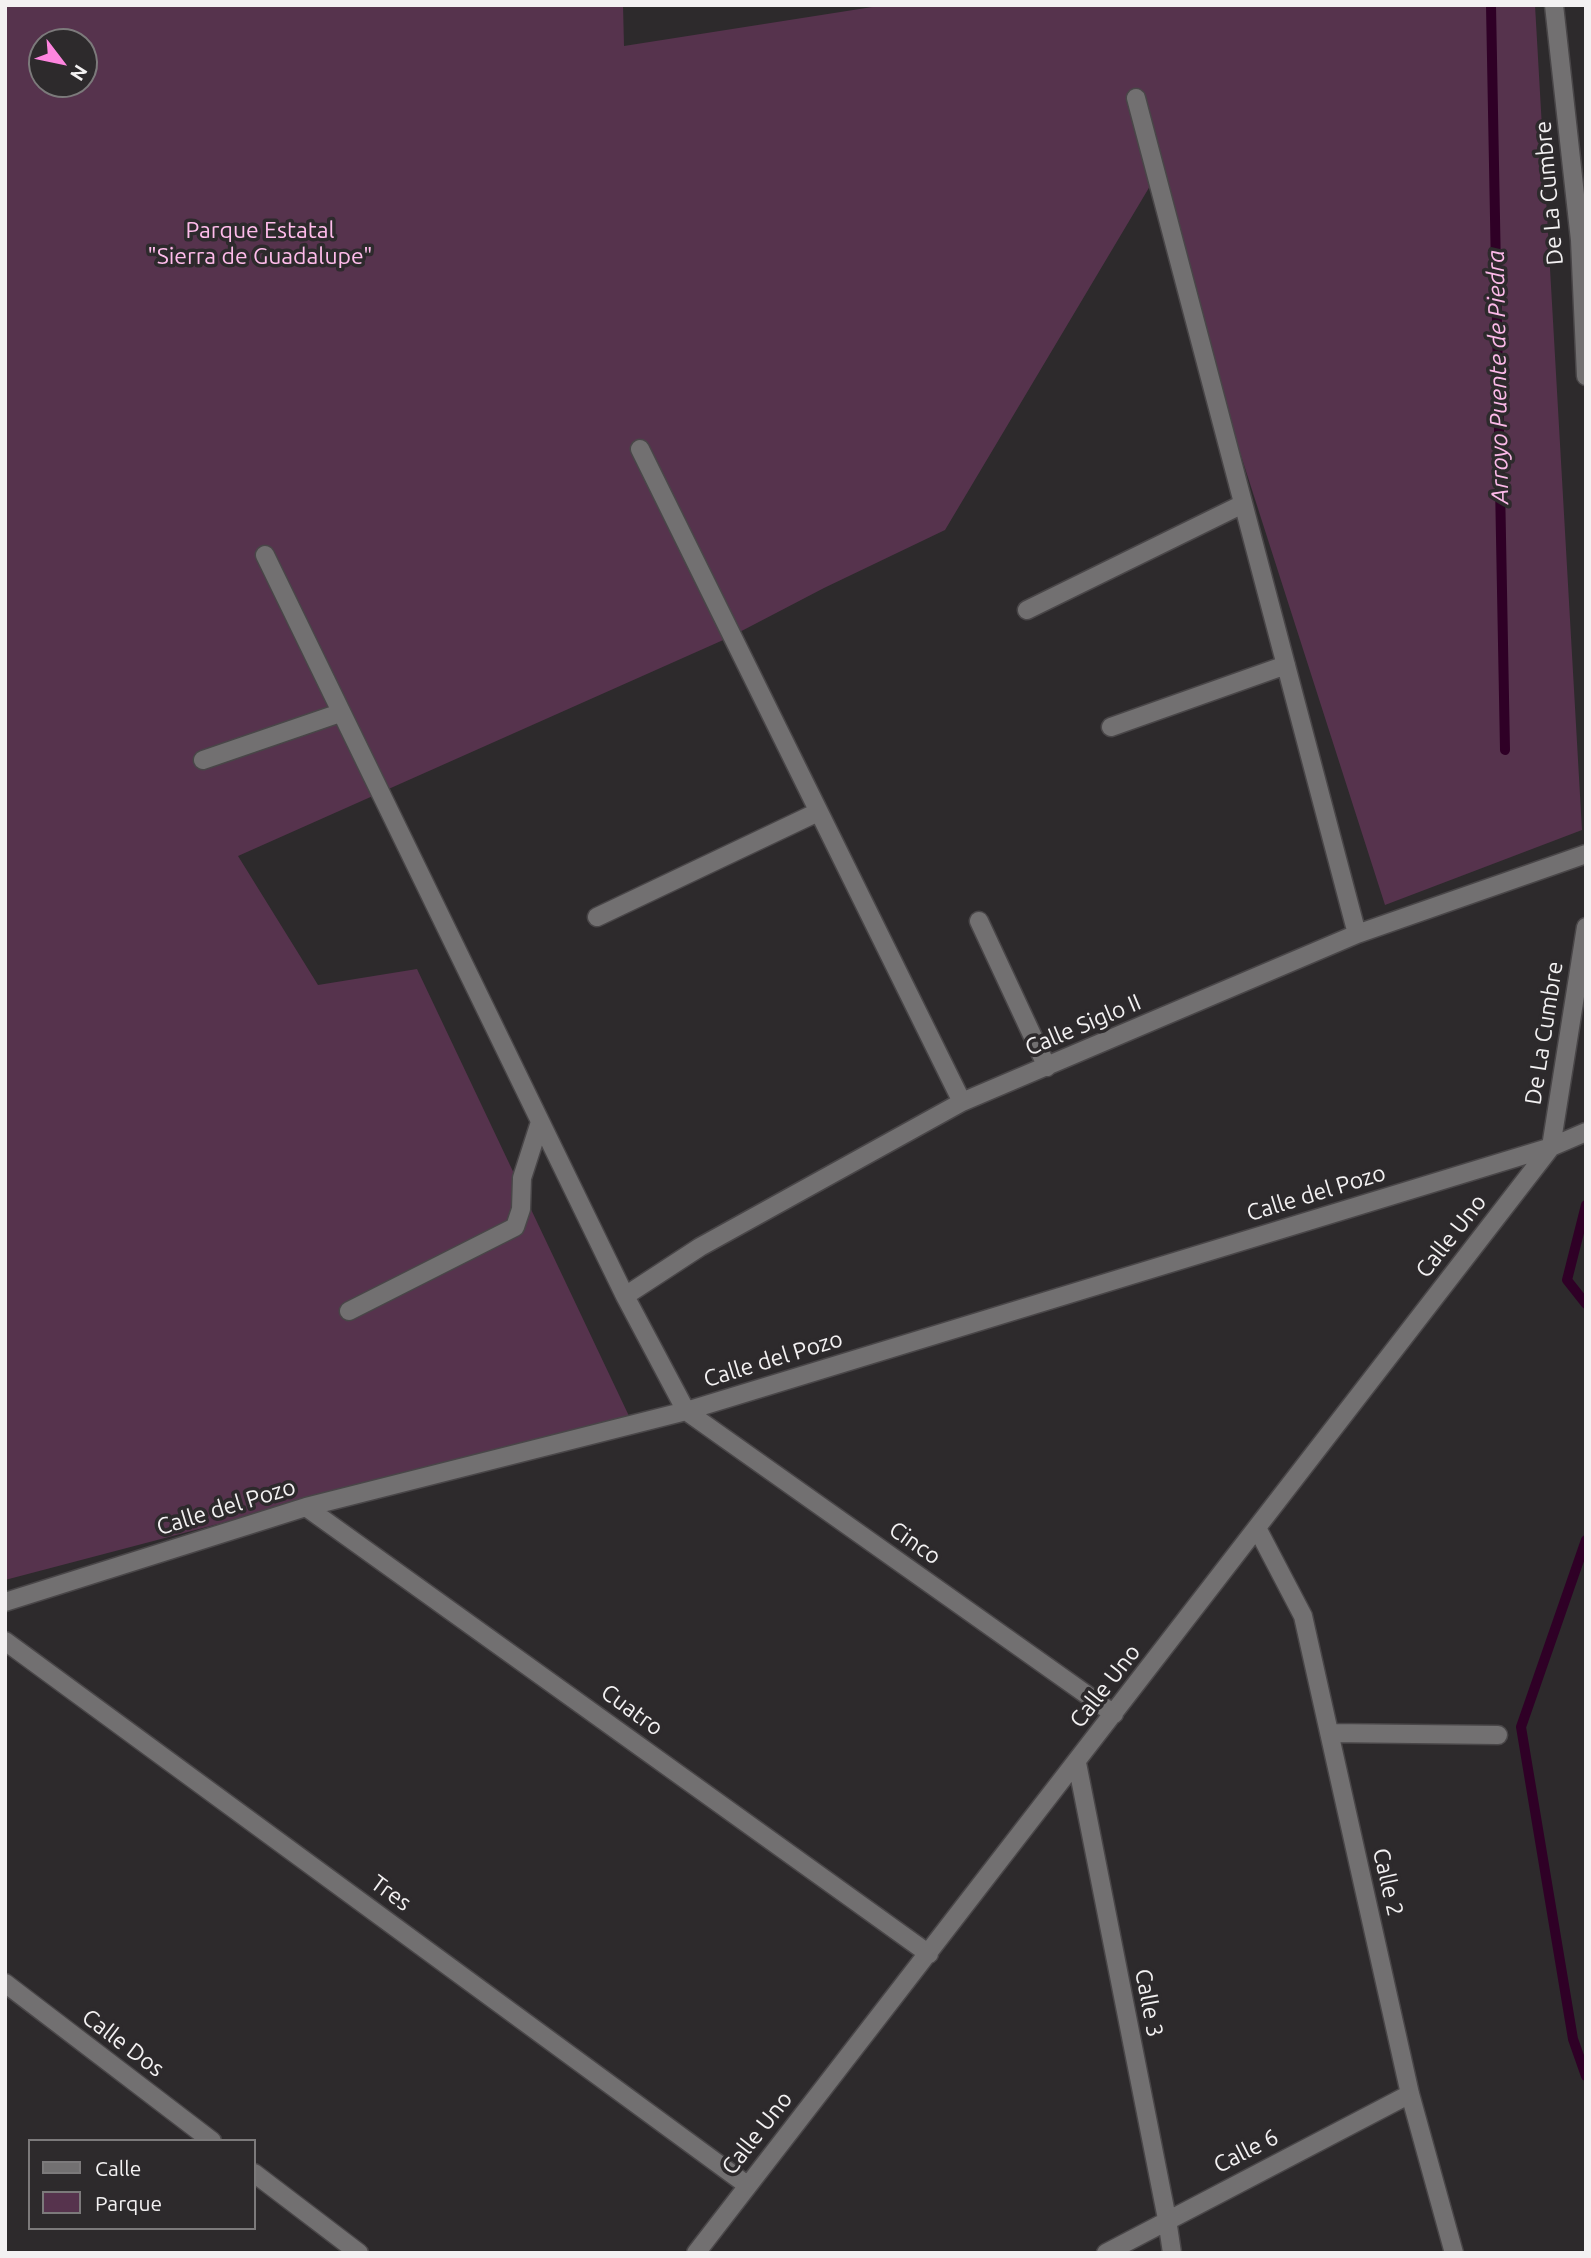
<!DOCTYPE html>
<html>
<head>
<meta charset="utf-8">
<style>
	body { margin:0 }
	#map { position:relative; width:1591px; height:2258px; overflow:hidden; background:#2d2a2c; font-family:Ubuntu,sans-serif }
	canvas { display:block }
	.frame { position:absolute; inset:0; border:7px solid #f3f1f2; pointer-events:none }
	.legend { position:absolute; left:28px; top:2139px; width:228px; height:91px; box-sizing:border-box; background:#2d2a2c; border:2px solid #7c7a7b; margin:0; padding:9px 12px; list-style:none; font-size:21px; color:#f3f1f2 }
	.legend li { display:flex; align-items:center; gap:14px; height:35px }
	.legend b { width:35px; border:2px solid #7c7a7b }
	.north { position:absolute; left:28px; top:28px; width:70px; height:70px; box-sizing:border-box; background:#2d2a2c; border:2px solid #7c7a7b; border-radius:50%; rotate:122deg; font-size:19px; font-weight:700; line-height:28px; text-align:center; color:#f3f1f2 }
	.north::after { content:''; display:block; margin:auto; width:24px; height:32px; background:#fe85df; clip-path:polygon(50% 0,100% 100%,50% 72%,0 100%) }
</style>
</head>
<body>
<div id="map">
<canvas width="1591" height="2258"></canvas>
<div class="frame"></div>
<ul class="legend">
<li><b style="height:9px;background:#727071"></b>Calle</li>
<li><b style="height:19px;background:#56334d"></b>Parque</li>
</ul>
<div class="north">N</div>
</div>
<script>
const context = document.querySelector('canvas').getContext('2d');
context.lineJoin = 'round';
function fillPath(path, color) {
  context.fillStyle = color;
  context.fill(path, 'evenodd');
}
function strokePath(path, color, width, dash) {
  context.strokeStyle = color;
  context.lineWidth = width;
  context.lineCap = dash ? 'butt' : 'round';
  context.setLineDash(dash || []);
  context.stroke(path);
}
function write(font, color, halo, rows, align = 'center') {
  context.font = font + ' Ubuntu,sans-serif';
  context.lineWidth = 7;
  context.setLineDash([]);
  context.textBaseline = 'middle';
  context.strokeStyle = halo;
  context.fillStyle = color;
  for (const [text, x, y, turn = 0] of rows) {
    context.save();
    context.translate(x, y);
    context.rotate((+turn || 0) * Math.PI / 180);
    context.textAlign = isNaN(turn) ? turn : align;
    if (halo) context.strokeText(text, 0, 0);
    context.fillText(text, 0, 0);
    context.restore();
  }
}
const green = new Path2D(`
	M5,5h618l1,41 261,-41h650l47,825 -197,75 -232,-724 -208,349 -121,58 -94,49 -492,219 80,129 99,-16 212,447 -624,164zM42,42h42v42h-42z`);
const stream = new Path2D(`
	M1491,5l14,745
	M1586,1205l-19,75 19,24
	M1586,1540l-65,187 52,312 13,37`);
const minor = new Path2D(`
	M1554,5l26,235 6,136
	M1136,98l221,836
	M640,449l322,653
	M265,555l360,741 61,115 428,303
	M1027,610l216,-106
	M1111,727l175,-62
	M203,760l137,-47
	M597,917l221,-105
	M979,921l68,146
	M625,1296l75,-49 262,-145 395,-168 229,-80
	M349,1311l166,-84 6,-18 1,-31 18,-56
	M306,1507l623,447
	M1257,1528l46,88 107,478 44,159
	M5,1602l301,-95 380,-96 865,-264 35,-15
	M5,1641l742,544
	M1330,1733l168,2
	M1077,1763l90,456 5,34
	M5,1983l207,158
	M254,2173l105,80
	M696,2253l855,-1106 35,-220
	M1106,2253l304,-159`);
const streetNames = [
	["De La Cumbre",1549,193,-95],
	["Calle Siglo II",1083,1025,-23],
	["De La Cumbre",1544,1033,-81],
	["Calle del Pozo",1316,1193,-17],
	["Calle Uno",1451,1236,-52],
	["Calle del Pozo",773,1359,-17],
	["Calle del Pozo",226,1507,-17],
	["Cinco",915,1543,35],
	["Calle Uno",1105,1686,-52],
	["Cuatro",632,1710,36],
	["Calle 2",1388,1882,77],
	["Tres",391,1893,36],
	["Calle 3",1149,2003,79],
	["Calle Dos",123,2043,37],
	["Calle Uno",757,2133,-52],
	["Calle 6",1246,2151,-27]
];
const parkNames = [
	["Parque Estatal",260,230],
	["\"Sierra de Guadalupe\"",260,256]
];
const waterNames = [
	["Arroyo Puente de Piedra",1498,377,-91]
];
fillPath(green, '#56334d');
strokePath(stream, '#2f0026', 10);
strokePath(minor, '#494648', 21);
strokePath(minor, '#727071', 18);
write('23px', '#f3f1f2', '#2d2a2c', streetNames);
write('23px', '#ffbceb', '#2d2a2c', parkNames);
write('italic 24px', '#fbb9e8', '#2d2a2c', waterNames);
</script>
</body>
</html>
